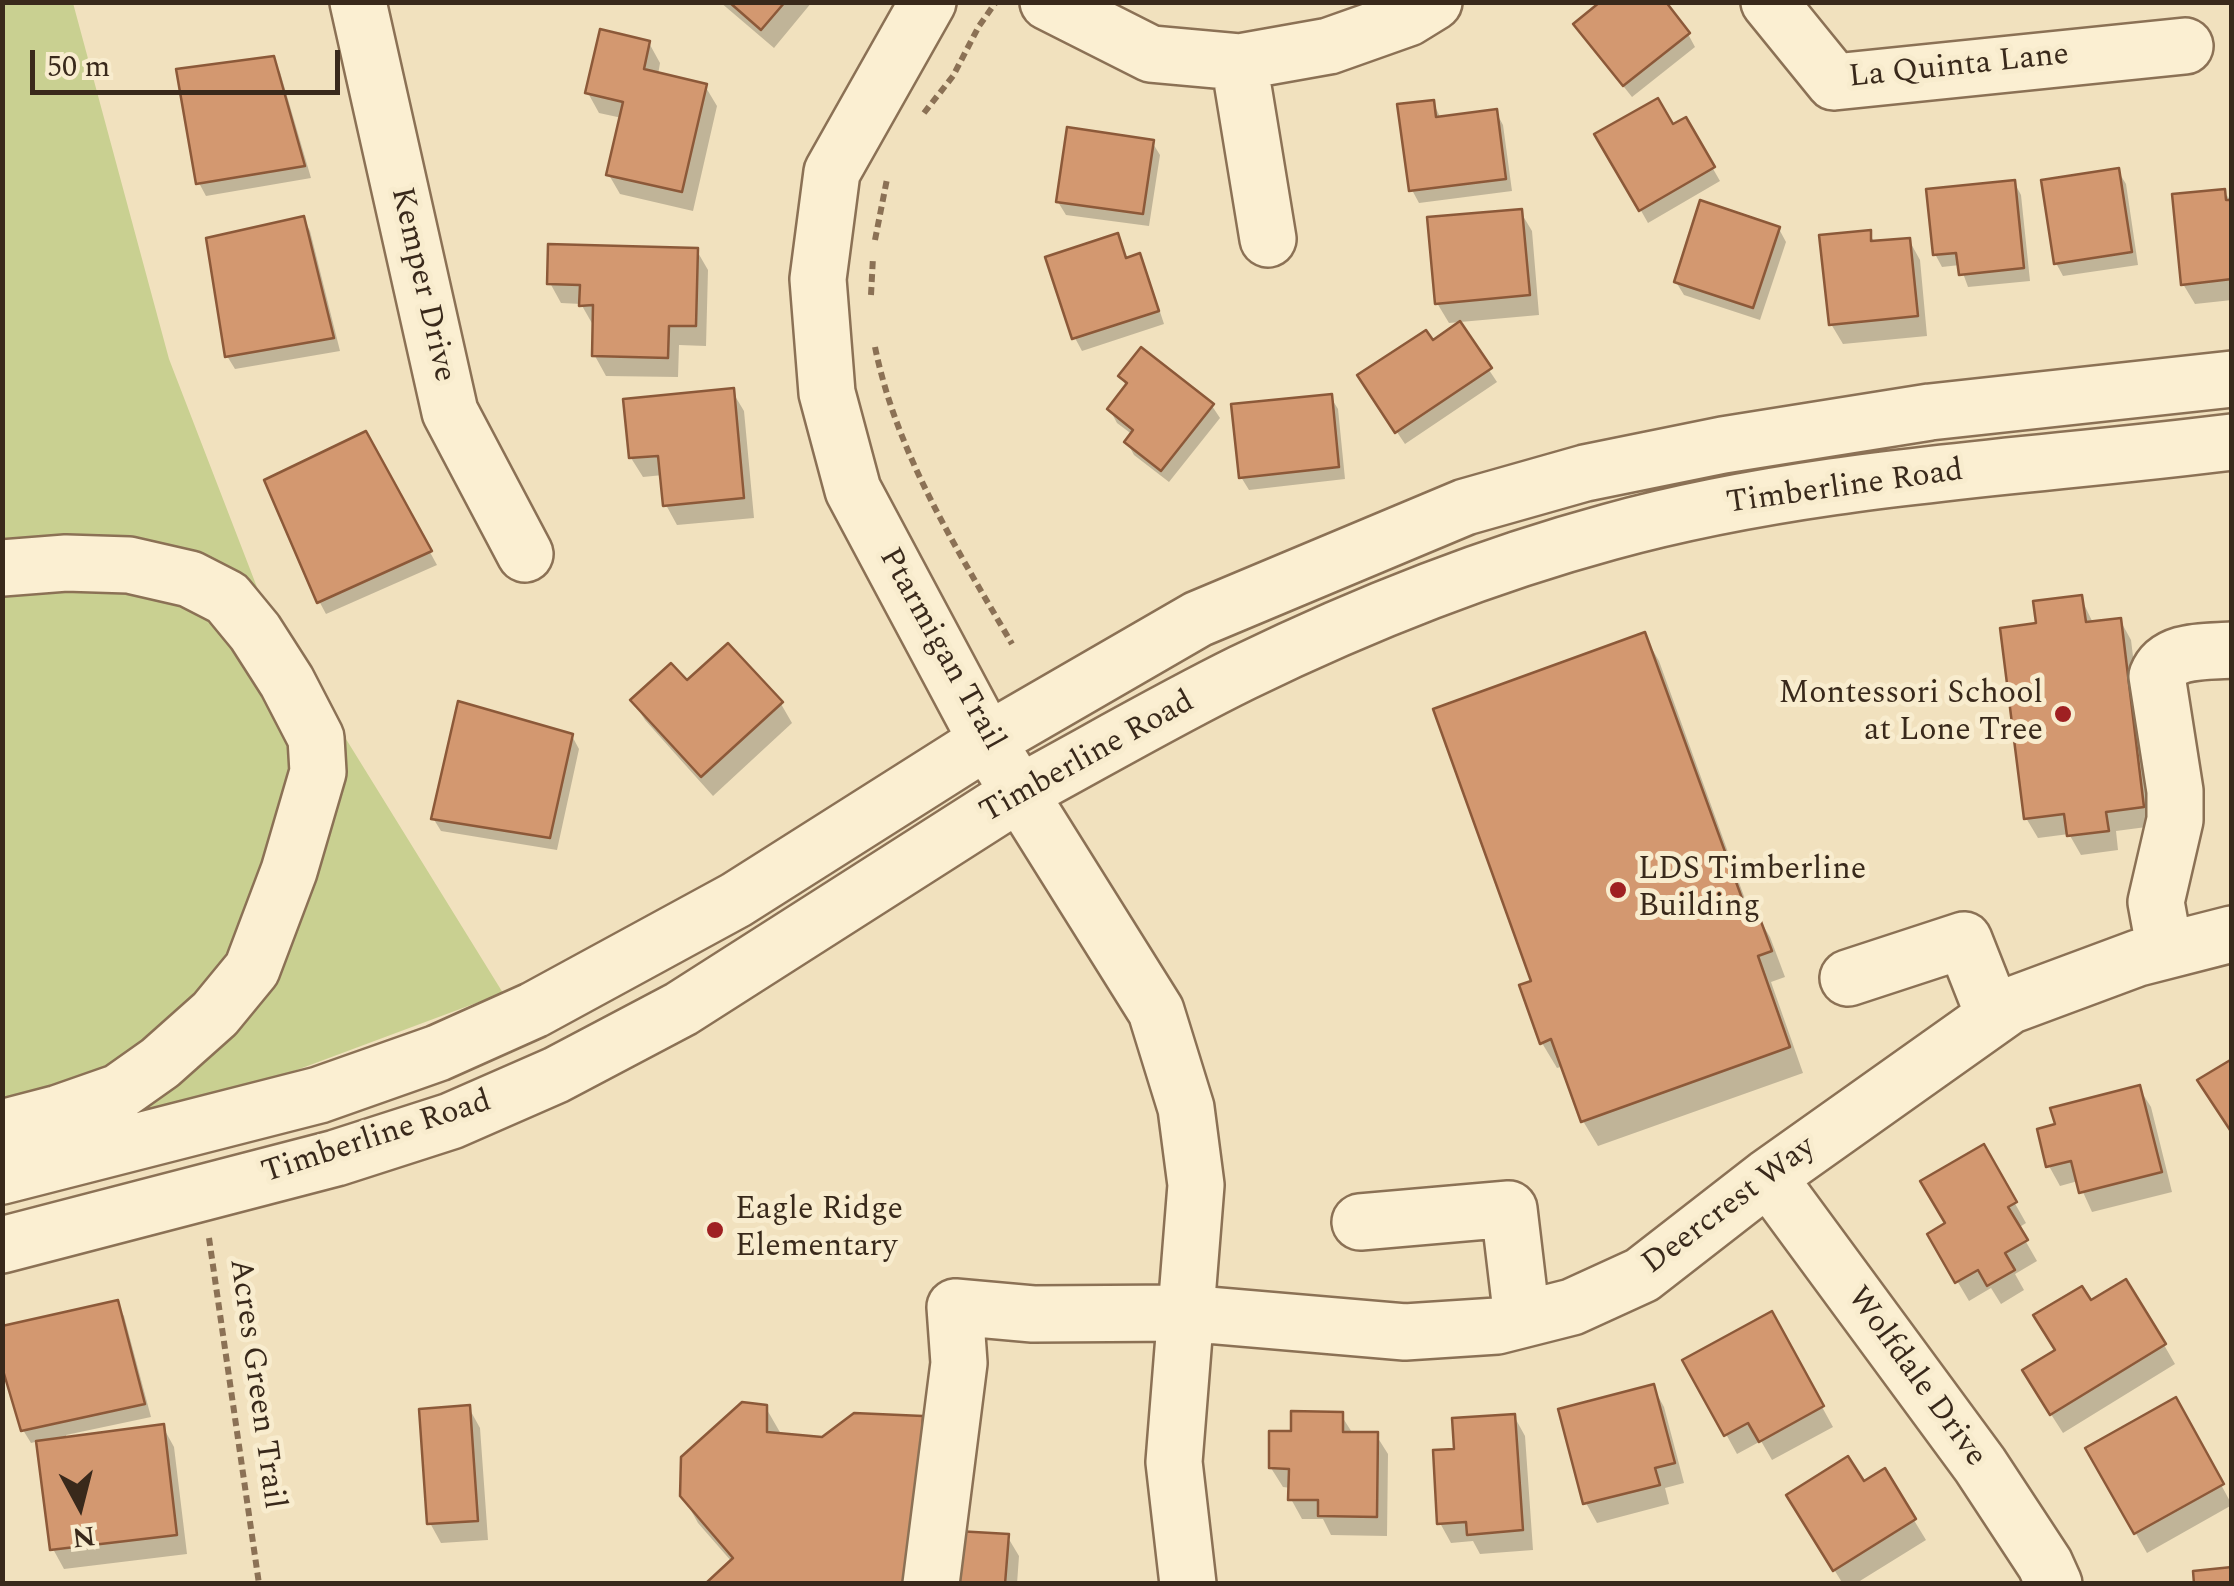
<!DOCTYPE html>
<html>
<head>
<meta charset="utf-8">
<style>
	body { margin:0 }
	#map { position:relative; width:2234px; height:1586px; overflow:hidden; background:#f1e1be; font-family:Spectral,serif }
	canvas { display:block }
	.frame { position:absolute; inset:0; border:5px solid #39291b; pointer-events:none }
	.north { position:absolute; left:30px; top:1456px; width:100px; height:100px; -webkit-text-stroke:8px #f8ecce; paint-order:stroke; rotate:173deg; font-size:28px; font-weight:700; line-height:40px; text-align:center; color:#39291b }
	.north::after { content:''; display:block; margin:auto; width:35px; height:45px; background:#39291b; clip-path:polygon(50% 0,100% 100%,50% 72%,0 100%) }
	.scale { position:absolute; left:30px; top:50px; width:310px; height:45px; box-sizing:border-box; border:5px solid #39291b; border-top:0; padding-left:12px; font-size:30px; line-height:35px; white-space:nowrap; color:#39291b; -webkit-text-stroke:8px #f8ecce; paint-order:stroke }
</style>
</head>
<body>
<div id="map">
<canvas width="2234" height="1586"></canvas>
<div class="frame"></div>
<div class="north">N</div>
<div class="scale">50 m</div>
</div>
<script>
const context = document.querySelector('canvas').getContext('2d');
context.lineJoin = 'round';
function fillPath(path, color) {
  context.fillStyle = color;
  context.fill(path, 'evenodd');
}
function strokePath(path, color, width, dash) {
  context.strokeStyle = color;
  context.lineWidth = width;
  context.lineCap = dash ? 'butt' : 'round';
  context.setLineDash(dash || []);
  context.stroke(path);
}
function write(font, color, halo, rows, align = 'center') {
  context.font = font + ' Spectral,serif';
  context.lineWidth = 10;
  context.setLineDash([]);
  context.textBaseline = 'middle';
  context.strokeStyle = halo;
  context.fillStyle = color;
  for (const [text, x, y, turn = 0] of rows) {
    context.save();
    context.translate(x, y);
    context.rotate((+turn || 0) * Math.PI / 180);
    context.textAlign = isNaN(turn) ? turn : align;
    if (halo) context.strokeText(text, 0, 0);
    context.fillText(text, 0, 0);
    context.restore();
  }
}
const green = new Path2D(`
	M3,3h70l96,356 96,249 238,385 -217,81 -283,71z`);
const shadow = new Path2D(`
	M720,2h92l-38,46z
	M1688,34l7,13 -63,50 -48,-60z
	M649,43l11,20 -2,12 47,11 12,20 -24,105 -73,-17 -11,-19 13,-57 -23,-5 -11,-20z
	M272,59l8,13 31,106 -105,18 -7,-13z
	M1433,102l8,17 55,-7 7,13 9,66 -93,12 -7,-13z
	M1685,120l35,61 -72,42 -50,-88 75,-8z
	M1152,142l8,13 -11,71 -83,-11 -8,-13z
	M2118,171l8,13 12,81 -75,11 -7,-13z
	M2014,182l7,13 9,86 -62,6 -8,-22 -18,2 -7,-13z
	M2224,192l8,10v98l-37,4 -12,-20z
	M1520,211l12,20 7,84 -90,8 -12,-20z
	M303,218l7,13 30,120 -105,18 -8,-13z
	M1779,229l7,13 -26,78 -76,-25 -8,-13z
	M1869,233l6,10 34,-3 11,20 7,76 -84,8 -12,-20z
	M1117,236l11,24 11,-4 7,13 18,55 -82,27 -7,-13z
	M697,251l11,19 -2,76 -27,-1 -1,32 -72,-1 -11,-20 -2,-31 -12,-21 -20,-1 -11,-20z
	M1459,325l38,57 -92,62 -37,-55z
	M1121,377l91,29 8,12 -51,64 -35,-27 -7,-13 6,-7 -16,-12 -7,-13 17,-22z
	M732,391l12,20 10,107 -77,7 -11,-20 -3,-30 -20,2 -12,-19z
	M1330,396l8,13 7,70 -96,11 -8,-13z
	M365,434l72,131 -111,49 -7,-13z
	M2081,598l12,25 27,-3 11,20 23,186 -38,5 2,19 -37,5 -12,-21 -31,4 -12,-20 13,-193z
	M1644,635l15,26 91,252 5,-1 15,25 15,40 -14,5 32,91 -205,73 -15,-25 -19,-55 -7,2 -15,-25 -7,-60z
	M687,684l94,20 11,19 -79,73 -68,-76 -12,-19z
	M572,736l7,13 -22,101 -116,-19 -8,-13z
	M2139,1088l12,19 21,85 -80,20 -14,-31 -18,5 -11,-20 -9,-35z
	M1983,1147l43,76 -8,5 19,33 -22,13 9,16 -23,14 -10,-16 -22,13 -39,-66 18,-11z
	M116,1303l8,13 27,101 -85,18 1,4 96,-12 11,20 13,107 -123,15 -11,-20 -14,-108 -8,2 -8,-13z
	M2090,1304l74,41 11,19 -112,69 -27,-42 22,-40z
	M1771,1314l62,113 -61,33 -11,-19 -24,13 -52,-94z
	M1653,1387l11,20 20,76 -19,5 4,16 -72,19 -11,-20 -25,-92z
	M2175,1400l57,105 -85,48 -59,-104z
	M469,1408l11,20 8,112 -47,3 -11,-20z
	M766,1408l15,26 42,6 99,-22 15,26 -205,118 -34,-39 -15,-27z
	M1341,1415l12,19 23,1 12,19 -1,82 -56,-1 -8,-16h-21l-11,-20v-11l-8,-1 -12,-19 22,-34z
	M1514,1416l11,20 8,114 -53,4 -7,-13 -22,2 -11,-20 17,-72z
	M1884,1471l42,69 -71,44h-12l-43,-69z
	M1007,1536l12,20 -2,28h-61z`);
const building = new Path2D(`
	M729,2h56l-24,28z
	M1600,2h66l24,31 -67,53 -50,-62z
	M600,29l50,12 -6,28 63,15 -25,108 -76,-17 17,-73 -38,-9z
	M274,56l31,110 -109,18 -20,-115z
	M1658,98l15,26 13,-7 29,50 -76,44 -45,-77z
	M1434,100l2,17 61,-8 9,70 -97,12 -12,-87z
	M1067,127l87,13 -11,74 -87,-12z
	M2119,168l13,84 -78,12 -13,-84z
	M2015,180l9,88 -65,7 -3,-22 -23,2 -7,-66z
	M2225,189l1,11h6v79l-51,6 -9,-91z
	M1700,200l80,27 -27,81 -79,-26z
	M1522,209l8,86 -95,9 -8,-87z
	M304,216l30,122 -109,19 -19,-119z
	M1871,230v11l39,-3 8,78 -89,9 -10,-90z
	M1118,233l8,25 14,-5 19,58 -87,28 -27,-82z
	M548,244l150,4 -2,78h-27l-1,32 -76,-2 1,-51 -14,1 1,-21 -33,-1z
	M1460,321l32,47 -97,65 -38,-58 69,-45 7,10z
	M1141,347l73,57 -53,67 -37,-29 9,-12 -26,-21 20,-26 -9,-7z
	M734,388l10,110 -81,8 -5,-50 -29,2 -6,-59z
	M1332,394l7,73 -100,11 -8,-74z
	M366,431l66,120 -115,52 -53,-123z
	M2082,595l4,27 35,-4 23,189 -38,5 3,19 -42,5 -3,-22 -40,5 -24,-191 36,-5 -3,-22z
	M1645,632l102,280 9,-4 16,43 -14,5 32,91 -209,75 -30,-83 -11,5 -21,-59 12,-4 -98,-272z
	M728,643l55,59 -82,75 -71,-77 41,-37 16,17z
	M458,701l115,33 -23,104 -119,-19z
	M2232,1059v74l-35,-53z
	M2140,1085l22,87 -83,21 -8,-32 -25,6 -9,-38 18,-5 -5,-16z
	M1984,1144l33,58 -9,5 20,33 -23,13 10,17 -28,16 -9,-16 -23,13 -28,-49 18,-11 -25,-42z
	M2126,1279l40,65 -116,71 -28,-45 33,-20 -22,-35 49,-29 9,14z
	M118,1300l27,104 -124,27 -19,-64v-41z
	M1772,1311l52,95 -65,36 -11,-19 -24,13 -42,-76z
	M1654,1384l21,79 -20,5 5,17 -77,19 -25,-95z
	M2176,1397l48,87 -90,50 -49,-86z
	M742,1402l25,3v27l55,5 32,-24 69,3 -9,166 8,2h-217l28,-26 -53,-62 1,-39z
	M470,1405l8,116 -51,3 -8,-115z
	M1291,1411l52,1v20h35l-1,85 -59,-1v-16h-30l1,-31 -20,-1v-37h22z
	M1515,1414l8,116 -56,5 -1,-13 -29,2 -4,-74 21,-1 -2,-31z
	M164,1424l13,111 -127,15 -14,-109z
	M1848,1456l16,25 21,-13 31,51 -83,52 -47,-76z
	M957,1531l52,3 -4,50h-51z
	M2232,1567v17h-38l-1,-13z`);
const path = new Path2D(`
	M924,113l29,-37 26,-50 17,-24
	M875,240l12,-61
	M871,295l2,-38
	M875,347c22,108 82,202 137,297
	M209,1238l50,346`);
const minor = new Path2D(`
	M358,2l92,410 75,142
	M928,2l-96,170 -14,107 9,114 26,97 134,251 169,270 30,97 10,77 -22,277 14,122
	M1048,2l103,52 88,8 90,-16 79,-28 26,-16
	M1769,2l65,80 351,-36
	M1239,62l29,177
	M2,568l64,-5 63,2 61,14 37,19 28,34 32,50 29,56 2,34 -29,99 -37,98 -37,45 -55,49 -41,29 -60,21 -57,15
	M2165,951l-9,-49 19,-82v-29l-18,-115c11,-28 49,-24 75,-26
	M1848,978l116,-38 30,76
	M2,1176l317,-81 119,-42 96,-43 202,-110 251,-159 211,-122 267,-112 120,-34 138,-28 207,-33 302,-33
	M1768,1177l212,288 65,99 9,20
	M1360,1222l149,-13 13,110
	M2,1245l334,-87 115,-37 105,-46 125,-66 340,-217c74,-40 146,-82 221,-119 117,-57 242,-107 367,-141 203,-56 415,-64 623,-90
	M931,1584l28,-221 -4,-56 78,7 151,-1 221,19 92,-6 75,-19 70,-32 126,-98 241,-171 129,-48 94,-24`);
const markers = [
	[2063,714,10,"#9f2022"],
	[1618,890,10,"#9f2022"],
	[715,1230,10,"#9f2022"]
];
const streetNames = [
	["La Quinta Lane",1959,68,-6],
	["Kemper Drive",421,285,77],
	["Timberline Road",1845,489,-8],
	["Ptarmigan Trail",940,650,61],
	["Timberline Road",1088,759,-29],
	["Timberline Road",377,1139,-18],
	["Deercrest Way",1730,1207,-37],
	["Wolfdale Drive",1915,1378,54],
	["Acres Green Trail",255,1384,82]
];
const poiNames = [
	["Montessori School",2043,696,"right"],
	["at Lone Tree",2043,733,"right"],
	["LDS Timberline",1638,872],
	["Building",1638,909],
	["Eagle Ridge",735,1212],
	["Elementary",735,1249]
];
fillPath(green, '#c9d091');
fillPath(shadow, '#0003');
fillPath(building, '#d39870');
strokePath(building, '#8c5939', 2.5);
strokePath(minor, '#8b7155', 60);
strokePath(path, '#8b7155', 6, [8, 5]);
strokePath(minor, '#fbefd2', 55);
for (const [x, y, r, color] of markers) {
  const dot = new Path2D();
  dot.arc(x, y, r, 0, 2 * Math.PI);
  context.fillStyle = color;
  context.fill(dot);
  strokePath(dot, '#f8ecce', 4);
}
write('32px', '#39291b', '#f8ecce', streetNames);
write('32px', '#39291b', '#f8ecce', poiNames, 'left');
</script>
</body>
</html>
